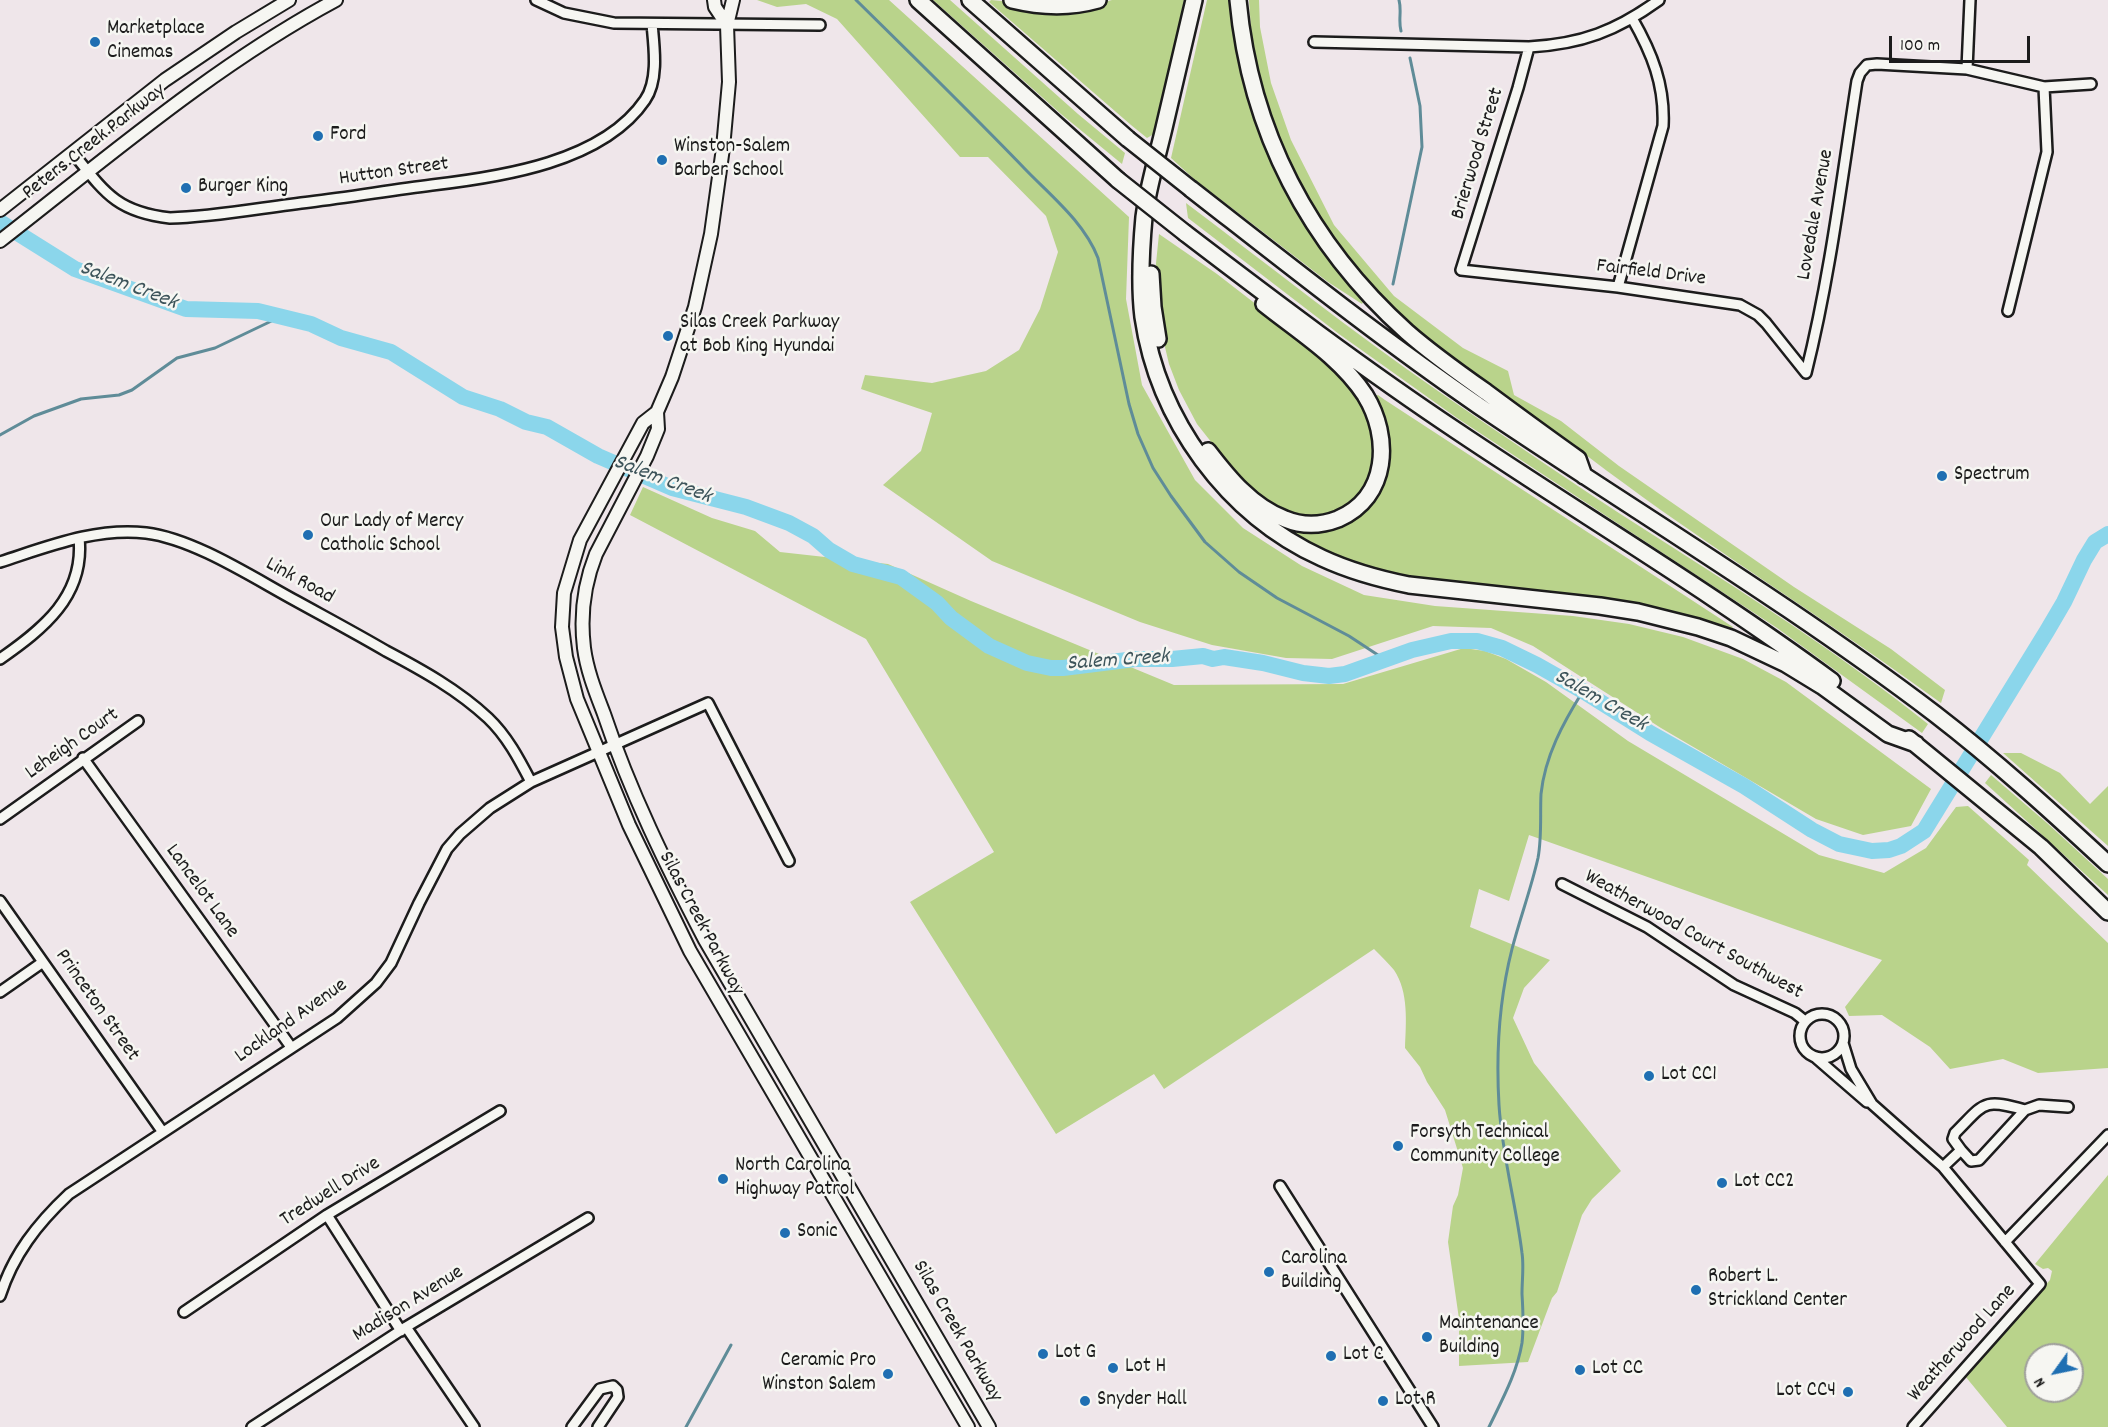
<!DOCTYPE html>
<html>
<head>
<meta charset="utf-8">
<style>
	body { margin:0 }
	#map { position:relative; width:2108px; height:1427px; overflow:hidden; background:#efe6ea; font-family:Dekko,sans-serif }
	canvas { display:block }
	.north { position:absolute; left:2024px; top:1343px; width:60px; height:60px; box-sizing:border-box; background:#f6f6f2; border:2px solid #9f9f9c; border-radius:50%; rotate:237deg; font-size:16px; font-weight:700; line-height:24px; text-align:center; color:#1c1c1c }
	.north::after { content:''; display:block; margin:auto; width:21px; height:27px; background:#1f6fb2; clip-path:polygon(50% 0,100% 100%,50% 72%,0 100%) }
	.scale { position:absolute; left:1889px; top:36px; width:141px; height:27px; box-sizing:border-box; border:3px solid #1c1c1c; border-top:0; padding-left:8px; font-size:18px; line-height:21px; white-space:nowrap; color:#1c1c1c; -webkit-text-stroke:4px #f6f6f2; paint-order:stroke }
</style>
</head>
<body>
<div id="map">
<canvas width="2108" height="1427"></canvas>
<div class="north">N</div>
<div class="scale">100 m</div>
</div>
<script>
const context = document.querySelector('canvas').getContext('2d');
context.lineJoin = 'round';
function fillPath(path, color) {
  context.fillStyle = color;
  context.fill(path, 'evenodd');
}
function strokePath(path, color, width, dash) {
  context.strokeStyle = color;
  context.lineWidth = width;
  context.lineCap = dash ? 'butt' : 'round';
  context.setLineDash(dash || []);
  context.stroke(path);
}
function write(font, color, halo, rows, align = 'center') {
  context.font = font + ' Dekko,sans-serif';
  context.lineWidth = 5;
  context.setLineDash([]);
  context.textBaseline = 'middle';
  context.strokeStyle = halo;
  context.fillStyle = color;
  for (const [text, x, y, turn = 0] of rows) {
    context.save();
    context.translate(x, y);
    context.rotate((+turn || 0) * Math.PI / 180);
    context.textAlign = isNaN(turn) ? turn : align;
    if (halo) context.strokeText(text, 0, 0);
    context.fillText(text, 0, 0);
    context.restore();
  }
}
const green = new Path2D(`
	M757,0h132l240,217 -3,82 16,86 53,95 48,48 59,38 62,29 71,11 138,10 56,8 54,13 60,22 43,23 145,107 -20,37 -48,9 -47,-16 -155,-91 -128,-82 -42,-18 -58,-2 -101,33 -46,-1 -74,-13 -72,-23 -148,-61 -109,-76 38,-34 11,-38 -71,-24 4,-14 67,8 54,-12 33,-21 21,-41 18,-57 -12,-36 -58,-59h-28l-123,-138 -31,-15 -29,3z
	M933,0h17l128,114 47,39 -3,11 -61,-50z
	M991,0l89,8 32,-8h72l-21,100 -9,34 -7,4 -16,-13 -142,-123z
	M1207,0h24c5,74 30,148 68,211 18,31 44,60 65,89l-2,4 -34,-22 -134,-103 -23,-21z
	M1249,0h10l1,27 11,56 20,57 43,85 60,71 69,52 45,23 6,24 47,26 58,45 175,121 97,62 54,41 -4,13c-86,-63 -175,-120 -263,-181 -48,-33 -94,-69 -141,-103 -63,-46 -132,-89 -182,-151 -51,-64 -86,-141 -102,-222 -2,-15 -3,-31 -4,-46z
	M1186,203c84,63 166,129 252,188 69,47 138,95 209,140 96,61 192,122 281,193l-6,9 -145,-105 -320,-210 -118,-84 -151,-116z
	M1159,234l58,40 111,86 21,21 26,47v38l-14,28 -19,17 -24,7 -36,-6 -44,-36 -41,-52 -18,-34 -10,-26 -9,-38 -5,-53z
	M1378,395l7,5 348,227 -4,5 -351,-60 -56,-20 -29,-19 2,-7 12,2 68,-35v-97z
	M643,487l69,31 43,13 25,21 108,12 83,37 203,84 169,-1 121,-36 21,3 21,8 40,23 82,59 191,114 65,18 42,-25 30,-41 12,-1 61,54 -2,5 81,78v125l-70,5 -35,-14 -53,10 -20,-22 -48,-32 -33,1 -4,-9 37,-47 -353,-125 -20,66 -30,-12 -9,38 80,33 -26,28 -11,30 21,45 87,108 -29,28 -10,16 -25,77 -5,6 -24,64 -69,4v-47l-11,-77 5,-36 5,-11 5,-27 -18,-58 -18,-28 -7,-15 -15,-19c1,-25 4,-56 -11,-78 -6,-7 -13,-14 -20,-21l-210,140 -10,-15 -98,60 -146,-232 84,-50 -128,-213 -236,-124z
	M2003,753h18l39,20 30,31 18,-18v60z
	M1991,775l56,48 61,56v16l-123,-112z
	M2108,1175v252h-101l-42,-51 85,-96 2,-9 -4,-3 -5,1 -8,-5zM2036,1355h36v36h-36z`);
const stream = new Path2D(`
	M856,0c57,56 114,112 169,169 26,27 59,53 73,89l31,146 9,30 15,34 18,28 34,46 34,30 38,26 72,38 35,23
	M1399,0c3,11 -1,20 2,31
	M1393,284l29,-137 -2,-41 -10,-48
	M0,435l34,-19 47,-17 38,-4 13,-5 45,-32 38,-10 67,-32
	M686,1427l45,-82
	M1489,1427c13,-27 28,-54 33,-84 2,-17 1,-33 0,-49 0,-14 2,-28 0,-41 -6,-49 -20,-98 -23,-148 -3,-51 0,-105 13,-156 8,-31 19,-60 26,-91 4,-21 2,-43 3,-64 4,-38 22,-71 42,-103`);
const river = new Path2D(`
	M0,222l75,47 111,40 72,2 53,13 30,14 50,14 72,45 37,12 26,13 21,5 51,29 74,32 74,19 43,16 24,13 16,14 24,14 48,13 36,26 14,15 38,28 38,17 24,5h12l72,-9h37l31,-3 10,3 11,-2 39,6 40,10 26,3 16,-2 67,-24 39,-9h26l25,7 35,17 46,26 67,42 94,53 68,44 27,14 33,7 17,-1 12,-4 23,-15 123,-200 17,-29 20,-42 11,-18 13,-8`);
const minor = new Path2D(`
	M536,0l28,13 50,10 206,2
	M1314,42l215,5c53,-3 87,-16 130,-47
	M1529,47l-11,41 -57,182 157,17 122,18 18,10 8,8 40,50
	M1967,69l3,-69
	M73,153c32,40 44,59 97,65 45,-1 95,-11 140,-16 41,-5 82,-12 122,-17 69,-8 171,-23 213,-85 14,-20 9,-54 7,-76
	M1618,287l45,-161c2,-41 -11,-73 -31,-108
	M2008,311l39,-159 -3,-65
	M1806,373c24,-96 36,-195 51,-292l3,-8 7,-8 10,-1 90,5 77,18 47,-3
	M0,562c47,-15 96,-35 146,-29 49,6 109,46 152,69 29,16 59,32 88,49 36,19 72,39 102,67 19,18 31,41 43,64
	M0,659c43,-30 85,-63 79,-121
	M83,758l208,289
	M0,819l138,-98
	M1562,884l85,43 87,58 61,28 10,8
	M0,901l162,230
	M0,992l43,-30
	M1800 1036a22 22 0 1 1 44 0a22 22 0 1 1-44 0Z
	M1843,1043l8,26 21,35 71,63 97,117 -127,143
	M1815,1057l52,45
	M1961,1150l-8,-11 2,-6c30,-30 27,-35 70,-23
	M1943,1167l18,-17 10,11 8,-1 46,-50 14,-5 29,2
	M1280,1186l153,241
	M327,1215l74,116
	M2005,1242l103,-107
	M0,1296c13,-41 37,-72 69,-102l268,-176 39,-35 15,-20 28,-60 28,-54 13,-15 30,-26 41,-26 177,-79 81,158
	M184,1312l143,-97 173,-104
	M406,1327l68,100
	M252,1427l154,-100 182,-109
	M572,1427l28,-38 13,-3 4,4 1,7 -20,30`);
const major = new Path2D(`
	M714,0l1,7 12,18
	M733,0l-6,25 2,57 -6,66 -12,86 -16,73 -23,70 -15,35 1,17 -2,5 -9,22 -51,98c-12,30 -16,61 -12,94 3,23 12,45 20,66 26,78 63,153 101,226l284,487
	M0,210l165,-130 71,-48 53,-32
	M0,241c108,-84 215,-176 336,-241
	M657,412l-14,11 -63,117 -16,53 -2,34 4,30 11,42 52,126 61,126 278,476`);
const highway = new Path2D(`
	M918,0l200,180
	M970,0l158,139
	M1012,0c29,7 58,8 86,0
	M1194,0c-10,43 -20,86 -30,128 -7,30 -16,59 -20,89 -3,33 -5,67 -1,100 15,103 84,198 179,241 28,13 57,21 87,27l191,21 38,6 60,15 33,11 55,26 36,22 66,48 28,10
	M1238,0c12,131 71,244 169,332 25,22 52,41 79,60 31,23 61,45 92,67l6,17
	M1191,189c95,74 189,149 288,217 152,103 310,197 456,308 61,47 117,98 173,150
	M1185,233c89,68 179,136 272,198 125,84 254,161 375,250
	M1151,274l2,33 5,32
	M1208,451c20,26 44,56 77,68 17,7 35,7 53,0 51,-22 53,-82 27,-124 -25,-38 -66,-63 -101,-91
	M1909,739l132,108 67,65`);
const highwayBridge = new Path2D(`
	M1128,139l63,50
	M1118,180l67,53`);
const markers = [
	[95,42,6,"#1f6fb2"],
	[318,136,6,"#1f6fb2"],
	[662,160,6,"#1f6fb2"],
	[186,188,6,"#1f6fb2"],
	[668,336,6,"#1f6fb2"],
	[1942,476,6,"#1f6fb2"],
	[308,535,6,"#1f6fb2"],
	[1649,1076,6,"#1f6fb2"],
	[1398,1146,6,"#1f6fb2"],
	[723,1179,6,"#1f6fb2"],
	[1722,1183,6,"#1f6fb2"],
	[785,1233,6,"#1f6fb2"],
	[1269,1272,6,"#1f6fb2"],
	[1696,1290,6,"#1f6fb2"],
	[1427,1337,6,"#1f6fb2"],
	[1043,1354,6,"#1f6fb2"],
	[1331,1356,6,"#1f6fb2"],
	[1113,1368,6,"#1f6fb2"],
	[1580,1370,6,"#1f6fb2"],
	[888,1374,6,"#1f6fb2"],
	[1848,1392,6,"#1f6fb2"],
	[1085,1401,6,"#1f6fb2"],
	[1383,1401,6,"#1f6fb2"]
];
const poiNames = [
	["Marketplace",107,30],
	["Cinemas",107,54],
	["Ford",330,136],
	["Winston-Salem",674,148],
	["Barber School",674,172],
	["Burger King",198,188],
	["Silas Creek Parkway",680,324],
	["at Bob King Hyundai",680,348],
	["Spectrum",1954,476],
	["Our Lady of Mercy",320,523],
	["Catholic School",320,547],
	["Lot CC1",1661,1076],
	["Forsyth Technical",1410,1134],
	["Community College",1410,1158],
	["North Carolina",735,1167],
	["Highway Patrol",735,1191],
	["Lot CC2",1734,1183],
	["Sonic",797,1233],
	["Carolina",1281,1260],
	["Building",1281,1284],
	["Robert L.",1708,1278],
	["Strickland Center",1708,1302],
	["Maintenance",1439,1325],
	["Building",1439,1349],
	["Lot G",1055,1354],
	["Lot C",1343,1356],
	["Ceramic Pro",876,1362,"right"],
	["Winston Salem",876,1386,"right"],
	["Lot H",1125,1368],
	["Lot CC",1592,1370],
	["Lot CC4",1836,1392,"right"],
	["Snyder Hall",1097,1401],
	["Lot R",1395,1401]
];
const streetNames = [
	["Peters Creek Parkway",95,143,-38],
	["Brierwood Street",1479,154,-73],
	["Hutton Street",394,173,-8],
	["Lovedale Avenue",1817,215,-80],
	["Fairfield Drive",1651,274,7],
	["Link Road",299,582,29],
	["Leheigh Court",73,745,-35],
	["Lancelot Lane",201,892,54],
	["Silas Creek Parkway",700,924,62],
	["Weatherwood Court Southwest",1693,936,29],
	["Princeton Street",96,1006,55],
	["Lockland Avenue",292,1022,-35],
	["Tredwell Drive",331,1193,-32],
	["Madison Avenue",409,1305,-32],
	["Silas Creek Parkway",956,1332,60],
	["Weatherwood Lane",1963,1344,-48]
];
const waterNames = [
	["Salem Creek",128,287,21],
	["Salem Creek",662,481,21],
	["Salem Creek",1118,662,-4],
	["Salem Creek",1600,702,30]
];
fillPath(green, '#b9d38b');
strokePath(stream, '#5f8c98', 3);
strokePath(river, '#8bd6eb', 16);
strokePath(minor, '#1c1c1c', 14);
strokePath(major, '#1c1c1c', 16);
strokePath(highway, '#1c1c1c', 20);
strokePath(minor, '#f6f6f2', 9);
strokePath(major, '#f6f6f2', 12);
strokePath(highway, '#f6f6f2', 15);
strokePath(highwayBridge, '#1c1c1c', 20, []);
strokePath(highwayBridge, '#f6f6f2', 15);
for (const [x, y, r, color] of markers) {
  const dot = new Path2D();
  dot.arc(x, y, r, 0, 2 * Math.PI);
  context.fillStyle = color;
  context.fill(dot);
  strokePath(dot, '#f6f6f2', 2);
}
write('21px', '#1c1c1c', '#f6f6f2', poiNames, 'left');
write('21px', '#1c1c1c', '#f6f6f2', streetNames);
write('italic 22px', '#3d545a', '#f6f6f2', waterNames);
</script>
</body>
</html>
